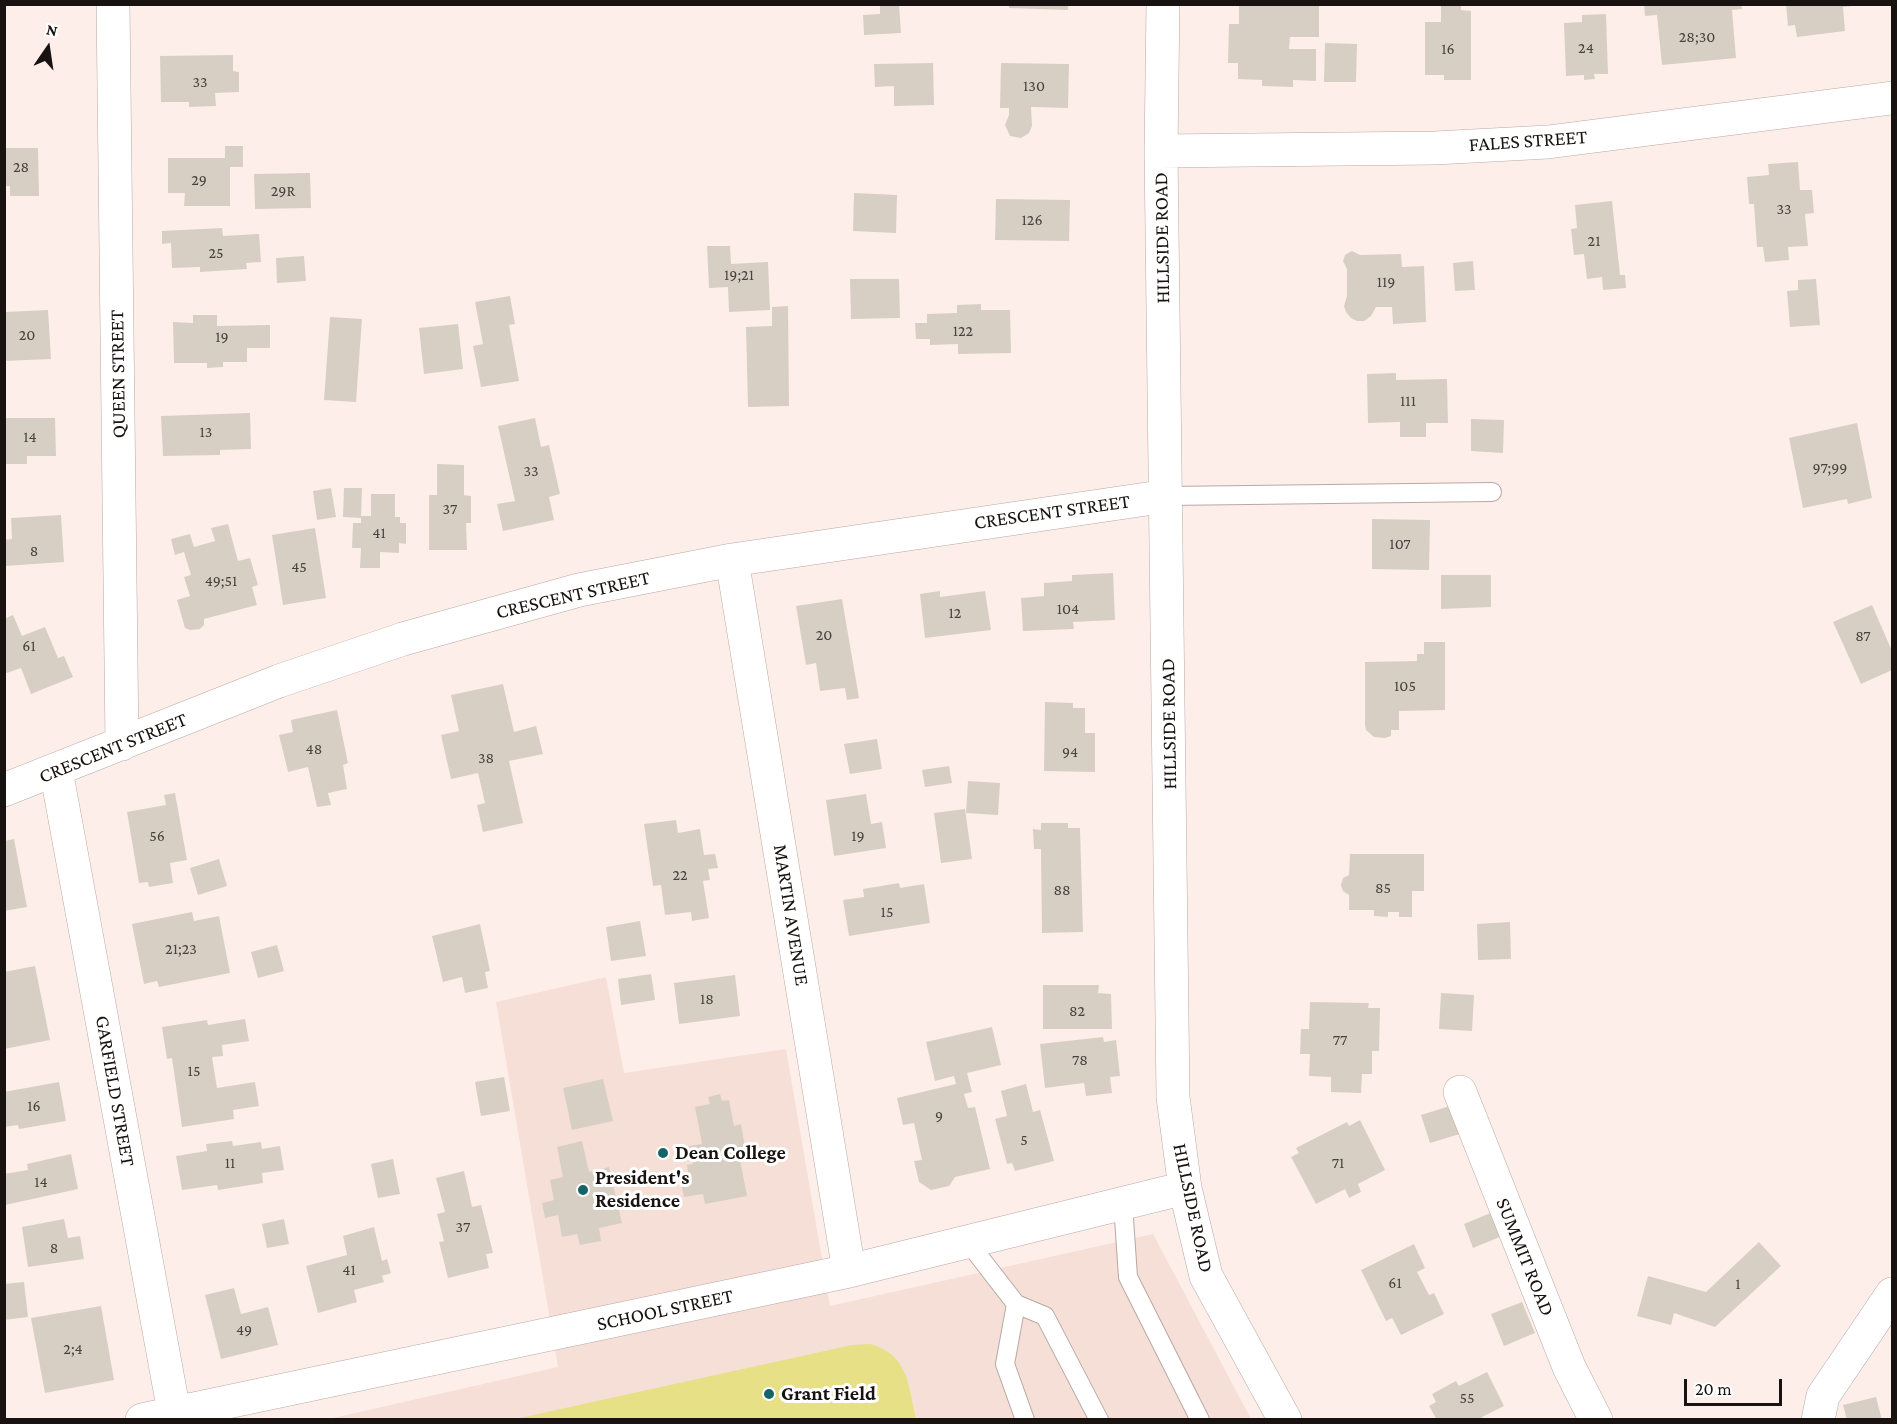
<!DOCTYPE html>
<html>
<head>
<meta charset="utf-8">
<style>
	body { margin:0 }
	#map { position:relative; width:1897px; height:1424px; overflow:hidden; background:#feeee9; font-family:"Crimson Pro",serif }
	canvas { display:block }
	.frame { position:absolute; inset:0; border:6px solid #181311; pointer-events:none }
	.north { position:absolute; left:18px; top:18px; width:60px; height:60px; -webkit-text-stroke:4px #fff; paint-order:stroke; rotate:13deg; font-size:16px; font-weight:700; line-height:24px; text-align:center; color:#181311 }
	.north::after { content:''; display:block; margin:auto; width:21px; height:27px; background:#181311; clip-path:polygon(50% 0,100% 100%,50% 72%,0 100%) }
	.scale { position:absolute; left:1684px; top:1379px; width:98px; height:27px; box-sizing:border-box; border:3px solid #181311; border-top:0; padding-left:8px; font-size:18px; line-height:21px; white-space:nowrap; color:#181311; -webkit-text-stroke:4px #fff; paint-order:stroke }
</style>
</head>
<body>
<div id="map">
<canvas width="1897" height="1424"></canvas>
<div class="frame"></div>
<div class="north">N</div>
<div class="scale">20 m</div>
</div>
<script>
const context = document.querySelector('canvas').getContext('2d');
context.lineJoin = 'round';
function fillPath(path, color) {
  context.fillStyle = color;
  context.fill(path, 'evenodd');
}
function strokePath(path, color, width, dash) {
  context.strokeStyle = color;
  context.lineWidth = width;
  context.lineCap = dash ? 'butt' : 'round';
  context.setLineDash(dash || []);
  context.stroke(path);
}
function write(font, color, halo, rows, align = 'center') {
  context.font = font + ' "Crimson Pro",serif';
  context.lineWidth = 6;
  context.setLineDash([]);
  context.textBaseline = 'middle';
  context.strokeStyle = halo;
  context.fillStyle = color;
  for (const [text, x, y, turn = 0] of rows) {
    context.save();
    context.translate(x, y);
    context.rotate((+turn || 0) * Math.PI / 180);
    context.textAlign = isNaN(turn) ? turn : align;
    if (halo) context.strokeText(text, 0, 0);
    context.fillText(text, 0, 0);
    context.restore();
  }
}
const built = new Path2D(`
	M606,977l18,96 162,-24 44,257 323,-72 98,185 -927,1 234,-53 -62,-365z`);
const green = new Path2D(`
	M871,1344c38,12 37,41 45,75h-401l337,-74z`);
const building = new Path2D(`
	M880,4h19l2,29 -37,2 -1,-20 17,-1z
	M1009,4h59v6l-59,-2z
	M1290,4v2h17v-2h12v33h-29l-1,12h27v32l-23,-1v7l-31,-1v-6l-24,-1v-16h-10l1,-39h10v-19z
	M1441,4h20v6l10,1v69h-27v-5h-19v-53h16z
	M1644,4h97l1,5 -10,1 4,48 -74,7 -5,-50 -12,1z
	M1786,4h66v2l-9,1 2,24 -48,6 -2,-12 -7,1z
	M1606,14l2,60h-14l1,5 -11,1v-5l-18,1 -2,-53 18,-1v-7z
	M1325,43l32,1 -1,38h-32z
	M233,55v16l6,1v20l-24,1 1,13 -27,1v-5h-28l-1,-46z
	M933,63l1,42 -40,1v-20l-19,1 -1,-23z
	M1001,63l68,1 -1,44 -37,-1 1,19 -3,7 -8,5 -11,-2 -5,-11 4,-10v-7h-9z
	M225,146h18v21h-13v39h-46l1,-13h-17v-35h57z
	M4,148h34l1,48h-29v-10h-6z
	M1798,162l2,28h12l2,23 -9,1 3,32 -20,1 1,13 -24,2 -2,-15h-6l-3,-43h-5l-2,-27 22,-2 -1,-11z
	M310,173l1,35 -56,1 -1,-35z
	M854,193l43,2 -1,38 -43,-2z
	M996,199l74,1 -1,41 -74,-1z
	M1612,201l8,74h5l1,13 -23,2 -1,-13 -15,2 -3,-25 -10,1 -3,-26 6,-1 -2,-23z
	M222,228l1,8 36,-2 2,28 -15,1 1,6 -47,3v-5l-28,1 -1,-25 -9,1v-13z
	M707,246h23l1,18 37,-2 2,48 -41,2 -1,-25 -19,1z
	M1352,251l8,4 41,-1 1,13 22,-1 2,56 -33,2 -1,-17h-16l-5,9 -7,5h-7l-6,-3 -5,-6 -2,-6 3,-10v-27l-4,-8 2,-6z
	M304,256l2,25 -29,2 -1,-25z
	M1473,261l2,29 -20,1 -2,-28z
	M850,279h49l1,39 -49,1z
	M1816,279l4,46 -30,2 -3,-36 11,-1v-10z
	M510,296l5,28 -6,1 10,56 -38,6 -8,-41 10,-2 -8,-42z
	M981,304v6h29l1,43 -53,1v-10l-28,1v-6h-14l-1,-16h12v-9l30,-1v-8z
	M788,306l1,100 -41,1 -2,-80 26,-1v-19z
	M48,310l3,49 -47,2v-49z
	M193,315h24v11l53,-1v23h-23v14h-24v5l-16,1v-5h-33l-1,-41 20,1z
	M330,317l32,2 -6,83 -32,-2z
	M458,324l5,45 -39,5 -5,-46z
	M1396,373v7l51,-1 1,44h-22v14h-26v-15l-32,1 -1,-49z
	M250,413l1,36 -31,1v5l-57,1 -2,-40z
	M4,418h51l1,38h-29v8h-23z
	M535,418l6,29 8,-2 11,49 -11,3 5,23 -51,11 -6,-27 18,-3 -17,-75z
	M1471,419l33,1 -1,33 -32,-2z
	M1857,423l15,75 -24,6 -1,-5 -44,9 -14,-70z
	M437,464l27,1v30l7,1v27h-5l1,27h-38v-55h8z
	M331,488l5,29 -19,3 -4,-29z
	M344,488h18l-1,28h10v-22h24v23h5v6h6v21l-7,-1v10l-19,-1v16h-20l1,-20h-9l1,-25h8v-5l-18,-1z
	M61,515l3,47 -60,4v-26l8,-1 -1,-21z
	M1372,519l58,1 -1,50 -57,-1z
	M228,524l10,37 12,-3 8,27 -6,2 5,18 -53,14v6l-4,4 -10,1 -5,-2 -8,-28 13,-4 -6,-19 7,-2 -7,-23 -9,3 -4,-16 19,-5 4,13 21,-6 -4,-13z
	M315,528l11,70 -43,7 -11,-70z
	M1113,573l2,47 -42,2 1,7 -51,2 -2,-33 23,-2v-13l28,-2v-6z
	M1441,575h50v32l-50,2z
	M940,591v6l45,-6 6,39 -66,8 -5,-44z
	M842,599l17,99 -12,2 -2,-12 -25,3 -4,-28 -10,2 -10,-59z
	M1872,605l20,46v19l-31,14 -28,-62z
	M13,615l9,21 23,-9 13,31 6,-2 9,21 -42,17 -10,-26 -17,6v-55z
	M1424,642h21v68l-46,1v19h-8v6l-6,2 -11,-1 -8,-7 -1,-6v-62l52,-1v-7h7z
	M503,684l11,48 22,-6 7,28 -34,7 14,62 -40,9 -6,-27 8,-2 -7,-30 -27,6 -10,-44 18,-4 -8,-36z
	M1045,702l28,1v5h12v25h10v39l-51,-1z
	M337,710l11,53 -5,2 4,24 -19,4 3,12 -14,2 -9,-40 -20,5 -9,-37 14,-3 -2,-12z
	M877,739l5,30 -32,5 -6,-30z
	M949,766l3,17 -27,4 -3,-17z
	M968,781l32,2 -2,32 -32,-2z
	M175,793l12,67 -17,3 3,20 -24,4 -1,-5 -9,1 -12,-71 39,-7 -2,-10z
	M866,794l5,30 11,-2 4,26 -52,8 -8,-56z
	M965,809l7,50 -31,4 -7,-50z
	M676,820l2,13 22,-4 4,26 11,-1 3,14 -10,1 2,11 -7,1 6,37 -17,3 -1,-9 -26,3 -4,-30 -8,1 -9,-62z
	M1041,823h27v5h12l3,104 -41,1 -1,-84h-7l-1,-20 8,1z
	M14,839l13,68 -23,4v-70z
	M1350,854h74v37h-12v26h-13v-5h-11v5l-14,-1v-6h-25v-15l-6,-4 -2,-6 2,-7 6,-3z
	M219,859l8,27 -29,9 -8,-27z
	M899,883l1,5 24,-4 6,39 -81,13 -6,-36 21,-3 -1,-8z
	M192,912l2,9 25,-5 11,57 -71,14 -2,-6 -13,3 -12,-60z
	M640,921l6,35 -35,5 -5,-34z
	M1510,922l1,37 -33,1 -1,-36z
	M480,924l10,47 -5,1 3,16 -23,5 -3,-16 -19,5 -11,-46z
	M277,945l7,26 -26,7 -7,-26z
	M35,966l15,74 -46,9v-77z
	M651,974l4,26 -34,5 -3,-26z
	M735,975l5,41 -61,8 -5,-41z
	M1043,985h56l-1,8 13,1 1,35h-69z
	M1441,993l33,2 -2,36 -33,-2z
	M1310,1002l59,1 -1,5h12l-1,43h-7v23h-10l-1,19 -30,-1v-15l-22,-1 1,-22h-10l1,-25h8z
	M245,1019l4,22 -27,4 1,11 -11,1 5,31 38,-6 4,24 -26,4 1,9 -52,8 -10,-69 -5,1 -5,-32 45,-7 1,5z
	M992,1027l9,38 -34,8 5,19 -8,2 4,14 7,-1 15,62 -35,8 -6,9 -18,4 -12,-8 -5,-21 8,-1 -8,-37 -11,2 -6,-27 59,-14 -2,-8 -19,5 -9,-39z
	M1103,1037l1,5 12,-2 4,36 -10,1 2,16 -26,3 -2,-13 -39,5 -5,-44z
	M504,1077l6,34 -29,5 -6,-34z
	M603,1079l10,42 -41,9 -9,-42z
	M59,1082l7,39 -47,8 -1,-4 -14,2v-35z
	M1026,1084l7,28 7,-2 14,51 -39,10 -3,-8 -5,1 -12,-45 12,-3 -6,-25z
	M720,1094l2,7 7,-1 5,26 7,-2 5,30 -7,1 8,41 -42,8 -2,-10 -19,3 -5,-23 9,-2 -1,-7 6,-1 -4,-18 13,-2 -7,-37 15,-3 -2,-7z
	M1453,1105l10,28 -33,10 -9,-28z
	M1360,1120l25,50 -27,14 3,8 -12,6 -4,-9 -29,15 -25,-47 8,-4 -3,-5 51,-26 2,4z
	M232,1141l1,5 28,-4 1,7 18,-3 4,24 -22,3 1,10 -45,7 -1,-5 -35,5 -6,-34 31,-5 -1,-7z
	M582,1141l7,31 20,-5 13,56 -23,5 2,13 -21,4 -3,-11 -15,3 -4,-22 -13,3 -3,-15 12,-3 -4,-20 13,-3 -6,-30z
	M71,1154l7,35 -73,16 -1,-31 24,-4 -1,-6z
	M393,1159l7,35 -22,4 -7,-34z
	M464,1171l8,36 9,-2 12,48 -7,1 3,14 -41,10 -9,-36 5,-1 -7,-27 8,-2 -9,-34z
	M1493,1212l9,24 -29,12 -9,-24z
	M64,1219l4,19 12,-2 4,23 -56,8 -6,-40z
	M284,1219l5,25 -22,4 -5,-24z
	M374,1227l8,34 5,-2 4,14 -9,3 2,6 -30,8 3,12 -39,11 -12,-47 41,-11 -4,-19z
	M1759,1242l22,24 -66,61 -41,-14 -3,12 -34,-9 11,-40 58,16z
	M1414,1244l11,24 -8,4 12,23 5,-2 10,21 -43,21 -9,-17 -6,3 -25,-51z
	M24,1282l4,35 -24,3v-36z
	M234,1288l7,26 27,-7 10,38 -57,14 -16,-64z
	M1522,1302l13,31 -31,13 -13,-32z
	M101,1306l13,74 -69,13 -14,-75z
	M1487,1372l17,34 -22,11 1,3h-46l-8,-14 7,-4 -4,-8 24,-13 3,5z
	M1876,1397l6,23h-35l-4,-15z`);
const lane = new Path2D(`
	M1167,496l325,-4
	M1123,1204l5,73 72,143
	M968,1242l48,62 29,12 54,104
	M1016,1304l-11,60 20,56`);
const street = new Path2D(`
	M113,4l9,740
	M1163,4l-2,147 12,946 12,91 21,88 79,144
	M1161,151l274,-3 113,-6 344,-44
	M732,560l117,711
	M56,770l118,642
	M4,790l275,-109 124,-42 176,-49 153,-30 435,-64
	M1460,1092l109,275 27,53
	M142,1420l707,-149 336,-83
	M1818,1420l5,-24 69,-102`);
const markers = [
	[663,1153,6,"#146468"],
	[583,1190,6,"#146468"],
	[769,1394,6,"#146468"]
];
const numberNames = [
	["28;30",1697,37],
	["24",1586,48],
	["16",1448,49],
	["33",200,82],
	["130",1034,86],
	["28",21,167],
	["29",199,180],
	["29R",283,191],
	["33",1784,209],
	["126",1032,220],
	["21",1594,241],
	["25",216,253],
	["19;21",739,275],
	["119",1386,282],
	["122",963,331],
	["20",27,335],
	["19",222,337],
	["111",1408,401],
	["13",206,432],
	["14",30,437],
	["97;99",1830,468],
	["33",531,471],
	["37",450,509],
	["41",379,533],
	["107",1400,544],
	["8",34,551],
	["45",299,567],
	["49;51",221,581],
	["104",1068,609],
	["12",955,613],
	["20",824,635],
	["87",1863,636],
	["61",29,646],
	["105",1405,686],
	["48",314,749],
	["94",1070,752],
	["38",486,758],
	["56",157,836],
	["19",858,836],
	["22",680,875],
	["85",1383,888],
	["88",1062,890],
	["15",887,912],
	["21;23",181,949],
	["18",707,999],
	["82",1077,1011],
	["77",1340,1040],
	["78",1080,1060],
	["15",194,1071],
	["16",34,1106],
	["9",939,1116],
	["5",1024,1140],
	["11",230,1163],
	["71",1338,1163],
	["14",41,1182],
	["37",463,1227],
	["8",54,1248],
	["41",349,1270],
	["61",1395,1283],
	["1",1738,1284],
	["49",244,1330],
	["2;4",73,1349],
	["55",1467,1398]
];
const streetNames = [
	["FALES STREET",1528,141,-4],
	["HILLSIDE ROAD",1162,238,-91],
	["QUEEN STREET",118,374,-91],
	["CRESCENT STREET",1052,512,-8],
	["CRESCENT STREET",573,595,-13],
	["HILLSIDE ROAD",1169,724,-91],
	["CRESCENT STREET",113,748,-22],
	["MARTIN AVENUE",791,915,81],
	["GARFIELD STREET",115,1091,80],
	["HILLSIDE ROAD",1193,1208,78],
	["SUMMIT ROAD",1525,1257,68],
	["SCHOOL STREET",665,1310,-12]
];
const poiNames = [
	["Dean College",675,1153],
	["President's",595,1178],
	["Residence",595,1201],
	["Grant Field",781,1394]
];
fillPath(built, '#f6dfd7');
fillPath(green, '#e8e087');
fillPath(building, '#d8cfc4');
strokePath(lane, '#b7a9a4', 20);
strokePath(street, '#b7a9a4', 34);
strokePath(lane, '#fff', 18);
strokePath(street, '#fff', 33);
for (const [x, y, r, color] of markers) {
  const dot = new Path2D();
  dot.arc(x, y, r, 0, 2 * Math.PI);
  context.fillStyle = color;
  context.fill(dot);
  strokePath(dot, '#fff', 2);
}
write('16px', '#48423e', null, numberNames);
write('20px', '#181311', '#fff', streetNames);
write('bold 20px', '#181311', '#fff', poiNames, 'left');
</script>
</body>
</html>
